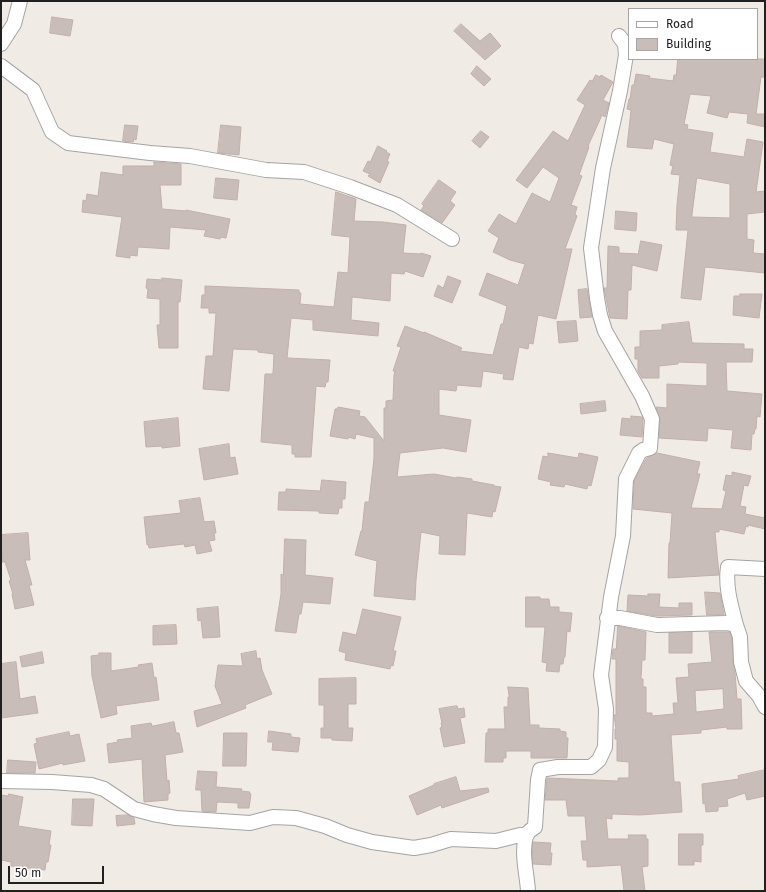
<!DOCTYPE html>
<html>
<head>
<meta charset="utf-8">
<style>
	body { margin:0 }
	#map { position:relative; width:766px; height:892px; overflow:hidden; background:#f1ebe6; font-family:"Fira Sans",sans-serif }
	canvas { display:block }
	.frame { position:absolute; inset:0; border:2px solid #202020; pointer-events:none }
	.legend { position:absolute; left:628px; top:8px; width:130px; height:52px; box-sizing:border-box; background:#fff; border:1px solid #a6a6a6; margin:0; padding:5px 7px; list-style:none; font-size:12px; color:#202020 }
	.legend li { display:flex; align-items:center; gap:8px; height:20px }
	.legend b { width:20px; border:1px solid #a6a6a6 }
	.scale { position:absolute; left:8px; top:866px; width:96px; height:18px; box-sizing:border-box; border:2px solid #202020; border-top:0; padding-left:5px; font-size:12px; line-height:14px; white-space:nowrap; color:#202020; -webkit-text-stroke:3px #fff; paint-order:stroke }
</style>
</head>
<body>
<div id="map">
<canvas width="766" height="892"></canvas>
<div class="frame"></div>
<ul class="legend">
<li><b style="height:5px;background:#fff"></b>Road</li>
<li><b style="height:11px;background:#c9bdb9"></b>Building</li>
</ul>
<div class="scale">50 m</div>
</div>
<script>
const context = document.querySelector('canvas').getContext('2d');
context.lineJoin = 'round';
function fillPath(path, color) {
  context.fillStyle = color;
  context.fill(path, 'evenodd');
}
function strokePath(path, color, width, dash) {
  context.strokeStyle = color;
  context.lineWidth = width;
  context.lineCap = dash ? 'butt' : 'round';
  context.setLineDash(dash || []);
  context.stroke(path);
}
const building = new Path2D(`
	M52,17l21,3 -3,16 -20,-3z
	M461,24l19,17 10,-8 11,13 -16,14 -31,-29z
	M678,59h87v18h-4l-5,37h9v13l-18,-4 1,-9 -19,-2 -2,6 -20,-5 4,-17 -21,-2 -6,30 4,1 -1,4 26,4 -3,19 34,5 3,-18 16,3 -7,50 9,-1v21l-18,2v25l7,1 -1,13 12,1v19l-60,-6 -4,33 -20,-2 7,-68h-12l1,-25 3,-30 -9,-1 2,-8 -3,-1 4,-21 -20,-5 -2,10 -25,-2 4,-37 -4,-1 2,-10h1l2,-14h2l2,-11 14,2 -1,2 24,3 1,-6h2zM697,178l33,6v34l-38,-1z
	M477,66l14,13 -7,7 -13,-12z
	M596,75l4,2 1,-2 12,7 -10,18 6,3 -4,14 -3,-2 -14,31 1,1 -10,28 3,1 -11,29 6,2 -2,7 2,2 -12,33h7l-16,70 -18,-4 -5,29 -4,-1 -1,6 -9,-2 -6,33 -10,-1 1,-5 -21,-3 -2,16 -24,-2 -1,6 -17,-2v26l32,5 -5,32 -23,-4 -43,5 -3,24 37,-3 22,4 1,-1 15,2v2l22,4v1l7,1 -6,25 -2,-1 -1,6 -25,-4 -2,42 -26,-1 1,-18 -19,-4 -5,48 -1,20 -41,-4 3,-35 -22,-6 6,-24h1l3,-29h4l5,-43v-21l-18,-4 -1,5 -7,-2v2l-18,-3 5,-27h2l1,-2 22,4 -1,5 6,1 19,24v-33h2v-7l7,-1 1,-25 1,-4h-2l8,-24 -4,-1 8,-20 19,7v-1l38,16 -2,3 33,4 8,-31h2l4,-18 -28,-11 8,-22 31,12 7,-21 -15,-4 -17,-8 6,-14 -11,-7 11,-17 17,10 16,-31 18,9 9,-24 -16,-11 -16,21 -11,-8 37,-49 15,10 17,-36 -8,-5 13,-20 2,1z
	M125,125l13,1 -2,14 -2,-1 -1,3 -10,-1z
	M221,125l20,2 -2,28 -21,-2z
	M481,131l8,6 -9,11 -8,-7z
	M378,146l9,5 -1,1 4,2 -3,7 2,1 -9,21 -12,-7 2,-2 -7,-3 5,-10 2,1z
	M154,162l27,2v21h-21l2,24 24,2v-1l44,9 -4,19 -5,-1 -1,2 -16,-3 2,-6 -36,-3 -1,22 -31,-2 -1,9 -7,-1v3l-14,-2 6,-39 -40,-5 1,-12 3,1 1,-7 11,2 3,-24 22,3v-9h31z
	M216,178l23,2 -2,20 -23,-2z
	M439,180l17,12 -6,9 5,4 -13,18 -21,-13 3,-4 -2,-2z
	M336,192l20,7 -2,22 29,1 23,3 -3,28 18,1v-1l10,3 -8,21 -18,-6 -1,3 -13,-1 -1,28 -38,-4 -1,23 28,3 -1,13 -65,-6v-10l-22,-2 -4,40 43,2 -2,22h-2l-1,5 -9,-1 -5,71h-16v-3h-3v-9l-31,-3 4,-68h8l1,-20 -16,-2v-2l-25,-1 -4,42 -26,-2 3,-33h7l3,-43h-7v-5h-8l1,-13h3v-9l94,4v3h2l-1,11 34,3 4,-35 10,1 2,-36 -18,-2z
	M616,211l21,2 -1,18 -21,-2z
	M641,241l21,4 -5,26 -25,-6 -1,25h-3l-1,29 -17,-1 -6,-30h3l1,-42 11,1v6l19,1z
	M448,276l13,5 -9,22 -18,-7 4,-11 5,3z
	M162,278l20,2 -2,22h-2v46h-19l-2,-23h3v-26l-13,-1 1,-9 -2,-1 1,-9 15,1z
	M587,289l5,28 -12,1 -2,-28z
	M740,294h22l-3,24 -26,-3 1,-19h6z
	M576,321l2,20 -19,2 -2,-21z
	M689,322l3,21 52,1v5h9l-1,13h-26l1,29 35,3 -2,23 -3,-1 -1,13h-1l-1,5h-2l-1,16 -20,-2 2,-18 -25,-2 -1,13 -48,-3 1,-19 -4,-12 11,1v-24l40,2v-23l-29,-1v2l-19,2v12h-17l-4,-7v-12h-3v-12h5v-16l22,-1v-5z
	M605,401l1,10 -25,3 -1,-10z
	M631,416l11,1 1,3 -1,17 -22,-2 2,-17 9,1z
	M178,418l2,28 -18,2v-2l-16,1 -2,-25z
	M229,444l1,14 5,-1 3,17 -34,6 -5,-31z
	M548,453l30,5 1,-5 19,4 -7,29 -3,-1 -1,4 -22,-5 -1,3 -14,-2 1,-3 -13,-3 5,-23 5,1z
	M657,453l43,9 -3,12h3l-9,34 31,1 4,-18 -3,-1 3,-15 6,1v-4l19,4 -3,10 -4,-1 -4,21 6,1 -1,7 20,4v11l-17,-4v2l-2,-1 -2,8 -25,-5v3h-4l4,43 -51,3 1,-35h1l2,-30 -39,-4 1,-28 12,-22z
	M322,480l24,2 -1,17h-3v9h-3l-1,6 -19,-1v-2l-41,-1 1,-18h7v-3l34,2z
	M200,498l4,24 10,-1 2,12h-2l1,7 -6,1 3,10 -15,3 -2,-9 -10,2 -1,-3 -35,4 -1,-4 -1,1 -3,-28 37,-4 -2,-12z
	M28,533l2,27h-5l7,25h-3l5,20 -19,4 -3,-15h1l-4,-13 2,-1 -6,-18h-3l-1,-27z
	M285,539l21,1 -1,35 28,3 -3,26 -27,-2 -2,12h-2l-3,19 -21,-2 6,-37v-20l2,1z
	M705,592l15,1 4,22h-17z
	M648,594h12l-1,13 20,1v-5h13v12l-36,1 -29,-5 1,-16 20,1z
	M526,597h14v2h9l1,8h9v5l13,1 -2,19 -3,-1 -2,26h-1l-1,7h-3l-1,8 -13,-1 1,-8 -5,-1 3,-35h-19z
	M218,607l2,30 -17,1 -2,-18 -3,1 -1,-12z
	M363,609l38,8 -8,34h3l-3,15 -2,-1 -1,4 -45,-9 1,-7 -7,-2 4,-19 13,3z
	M176,625l1,19 -24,1v-19z
	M618,626l28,6 -1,28h-3l-1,19h2v8h3v26h6v3l22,-2 -1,-11h5l-2,-25 13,-1 -1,-13 24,-2 -3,-30h21l2,7 1,23 2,11 2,26h4l1,30h-15v-2l-26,3v3l-30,2 3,47h6l2,30 -42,3 -28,-1v5l-6,-1 2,21h21l-1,-4h18v4h2v27l-6,1 3,24h-21l-3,-26 -34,2v-7h-4l-2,-19h6l-2,-25h-17l-2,-16h-21l2,-22 71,3v-3h11v-16l-12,-1v-22h-2v-10h1l-2,-14h2v-56h-4l1,-10h3zM723,689l1,20 -28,3 -1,-21z
	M692,632v21h-23v-20z
	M256,651l1,8 3,-1 2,12 10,24 -27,11 1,3 -49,19 -3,-16 28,-7 -7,-18 3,-21 25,1 -2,-12z
	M42,652l2,11 -22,4 -2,-10z
	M99,653h12v18l28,-4 -1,-2 14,-2 2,15 2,-1 3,23 -43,6 1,8 -16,4 -9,-42 -1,-20 8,-1z
	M16,662l4,37 15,-3 3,17 -37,5v-54z
	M356,678v26h-8v24h5l-1,13 -20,-1v-2h-11v-10h3v-23h-5v-26z
	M508,687l20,1 2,37h9v3l21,1v2l6,1v6h2l-1,20h-36v-7h-25v7h-3v4h-18l1,-29h2v-4h17l-1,-22h4v-10h1z
	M457,706l1,3 6,-1 1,9 -5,1 5,25 -21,4 -4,-19 2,-1 -1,-4h1l-3,-14z
	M174,722l2,11h3l4,19 -18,3 2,26 2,-1 1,13 -2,1v6l-24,2 -2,-43 -33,4 -2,-19 11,-2 -1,-2 15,-2 -1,-12 20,-3 1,3z
	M269,731l22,3v3l9,1 -2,14 -26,-2 1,-8h-5z
	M69,732l1,4 9,-2 6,27 -22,4v-2l-24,6 -5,-25 3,-1 -1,-4z
	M224,733h23l-1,33h-23z
	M8,760l28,2 -1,11h-28z
	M765,770v26l-18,4 -2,-7 -18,6 1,7 -10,1v4l-12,1 -1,-9 -2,1 -1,-20 37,-5 -1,-3z
	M198,771l19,1 -1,15 26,2 -1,2 9,1 -1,2h2l-2,14h-11v-5l-21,-1 -1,10 -14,-1 -1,-21h-5z
	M456,777l4,14 28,-3 1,4 -47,16 -1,-3 -24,10 -8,-19 25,-11v-1z
	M9,794l14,3 -5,29 33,5 -2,14h2l-3,17h-2l-1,8 -34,-4v-4l-10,-2v-65l7,1z
	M73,799h21l-2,27 -20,-1z
	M128,815l6,3 1,6 -18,2 -1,-10z
	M679,834h24v11h-2v17l-7,-1v4h-15z
	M533,842l18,1 -1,10h2l-1,12 -18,-1z`);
const minor = new Path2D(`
	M1,44l13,-20 6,-23
	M1,66l32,24 19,42 16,11 82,10 40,3 76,14 38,2 46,15 47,18 55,34
	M607,618h13l37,7 69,-2 10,2 4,12 1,25 5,19 13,15 6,11
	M736,625c-5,-19 -11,-39 -8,-58l37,2
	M1,781l51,1 39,3 13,4 30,20 19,5 23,4 74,5 23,-6 23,1 29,8 22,9 25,7 42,6 17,-3 20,-6 45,2 24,-6h7
	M528,891c-1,-17 -7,-38 -2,-55 1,-3 6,-7 9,-9l3,-47 2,-10 18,-3h33l8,-7 6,-13 1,-38 -5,-34 10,-78 12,-61 3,-57 13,-26 4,-3 7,-2 2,-29 -10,-23 -37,-65 -5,-16 -3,-17 -6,-50 12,-80 17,-77 6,-36 -1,-11 -6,-8`);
fillPath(building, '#c9bdb9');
strokePath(building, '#c3afa8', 1);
strokePath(minor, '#a4a4a4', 16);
strokePath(minor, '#fff', 14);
</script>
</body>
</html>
